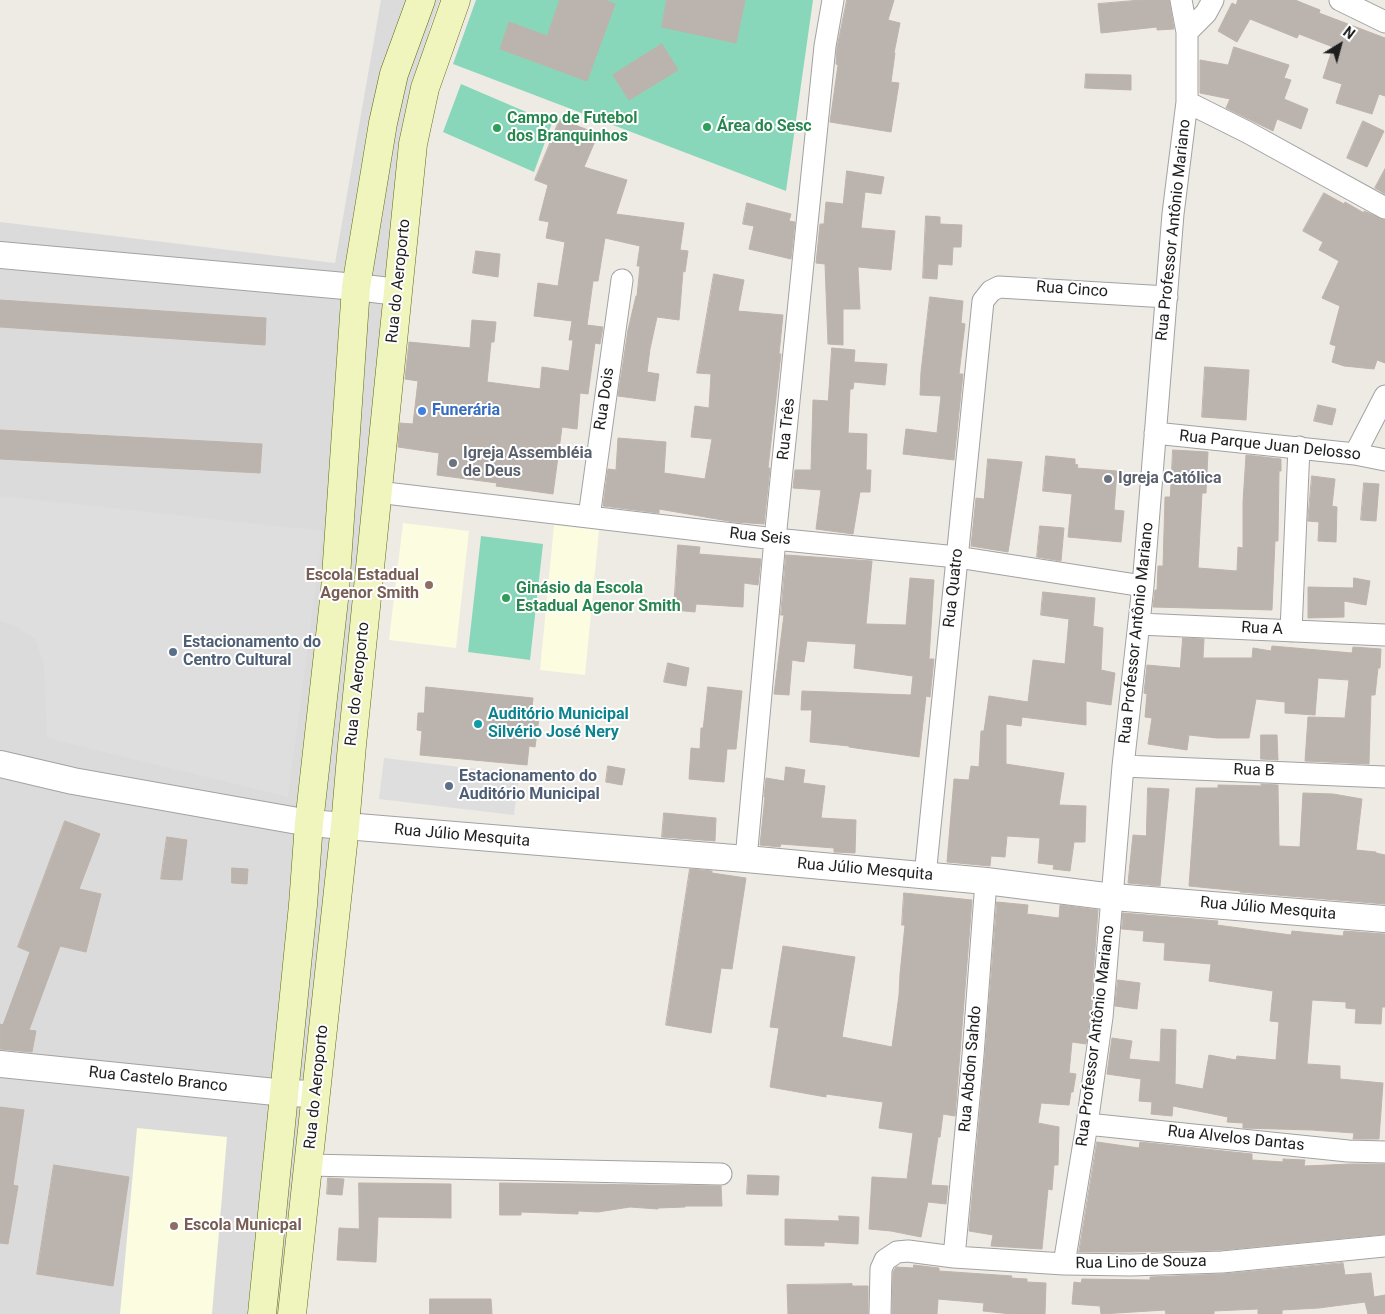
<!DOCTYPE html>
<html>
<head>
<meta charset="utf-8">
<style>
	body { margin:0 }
	#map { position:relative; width:1385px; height:1314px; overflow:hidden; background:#eeebe5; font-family:Roboto,sans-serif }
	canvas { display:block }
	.north { position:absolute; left:1315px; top:20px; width:50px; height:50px; -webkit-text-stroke:4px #fff; paint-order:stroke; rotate:37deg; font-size:14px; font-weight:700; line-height:20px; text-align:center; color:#1e1e1e }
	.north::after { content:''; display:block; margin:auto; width:18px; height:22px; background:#1e1e1e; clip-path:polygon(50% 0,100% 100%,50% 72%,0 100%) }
</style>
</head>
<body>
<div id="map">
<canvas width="1385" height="1314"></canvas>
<div class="north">N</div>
</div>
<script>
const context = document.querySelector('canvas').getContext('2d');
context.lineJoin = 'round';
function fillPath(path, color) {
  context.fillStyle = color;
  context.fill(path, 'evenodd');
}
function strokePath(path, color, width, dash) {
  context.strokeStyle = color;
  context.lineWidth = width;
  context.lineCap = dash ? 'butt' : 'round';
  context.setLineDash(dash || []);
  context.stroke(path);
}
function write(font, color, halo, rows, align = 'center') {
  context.font = font + ' Roboto,sans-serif';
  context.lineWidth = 4;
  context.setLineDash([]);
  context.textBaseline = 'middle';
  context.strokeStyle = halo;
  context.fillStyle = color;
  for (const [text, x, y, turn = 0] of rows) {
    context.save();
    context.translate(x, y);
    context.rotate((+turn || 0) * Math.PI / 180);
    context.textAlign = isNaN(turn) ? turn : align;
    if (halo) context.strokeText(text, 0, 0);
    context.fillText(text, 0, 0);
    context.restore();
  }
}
const residential = new Path2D(`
	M381,0h59l-10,27 -36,168 -112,1119h-282v-1092l335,41z`);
const education = new Path2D(`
	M403,523l66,8 -13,117 -67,-8z
	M554,525l45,5 -14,145 -45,-5z
	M137,1128l90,9 -15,177h-92z`);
const pitch = new Path2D(`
	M476,0h337l-27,191 -333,-127z
	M461,84l91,39 -18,49 -91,-40z
	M481,536l62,8 -13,116 -62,-8z`);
const parking = new Path2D(`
	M0,496l323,35 -35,266 -241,-59 -3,-73 -9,-26 -22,-14 -13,-4z
	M384,758l135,16 -5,41 -135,-16z`);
const building = new Path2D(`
	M560,0h45l10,4 -28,77 -87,-32 9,-27 38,14z
	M667,0h78l-9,43 -74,-16z
	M847,0h47l-6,20 12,3 -6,30h1l-4,29 8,1 -8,49 -61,-10 8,-57 -2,-1 1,-16z
	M1141,0h28l5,29 -17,1v-3l-56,6 -3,-29z
	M1238,0h57l25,10 -1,3 66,25v58l-6,-2 -7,20 -36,-11 6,-19 -19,-6 10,-31 -34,-13 -2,4 -47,-19 -13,23 -19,-11 14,-28 4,2z
	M662,44l16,26 -49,30 -16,-25z
	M1234,47l55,18 -5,13 7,2 -7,19 24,10 -7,20 -24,-10 -4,12 -47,-23 4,-9 -30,-6v-33l28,5z
	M1086,74l45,1v15l-46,-2z
	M560,119l38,15 -14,33 43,13 -11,34 68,9 -4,27 8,1 -3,21 -2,-1 -4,49 -22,-3 -7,32 -3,23 12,2 -4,27 -37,-5 10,-66 8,-34h1l3,-30h-3l3,-20 -35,-8 -7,43h-5l-6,44 16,2 -3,17 -5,-1 -7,51 -8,-1 -3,36 -15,-2 -9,67 -57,-8 1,-3 -60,-8 2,-22 -41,-6 2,-24 13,1 5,-43 -13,-2 4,-37 61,6 2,-28 24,2 -2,20h-3l-4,40 53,7 2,-22 27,4 4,-31h-4l3,-19 -38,-5 4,-33 20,3 7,-44 -19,-4 3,-16 -10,-2 9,-35 -13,-5z
	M1363,121l21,10 -17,36 -20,-9z
	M1385,169v25l-10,-6z
	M847,171l37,6 -3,17 -16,-2 -4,36 34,3 -4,39 -33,-3 2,42h-17v36l-15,-1 -3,-80 -9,-1 4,-39h4l2,-22 17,2z
	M1324,193l20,11 1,-2 19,11v-2l21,9v143l-8,-3 -3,9 -30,-3 -12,-4 4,-16 -6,-2 10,-38 -18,-8 17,-37 -20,-11 4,-8 -20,-11z
	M747,203l44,11 -2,7 6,1 -4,37 -42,-10 5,-23 -11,-2z
	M926,216l14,1v7l22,1 -1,22h-8l-1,18 -14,-1 -1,15 -14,-1z
	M476,251l24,3 -2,23 -25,-4z
	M714,274l30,6 -6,31 45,4 -4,39h2l-13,114h2l-6,56 -30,-2 -75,-13v4l-56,-7 5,-37 8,1 2,-32 48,4 -2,31 41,6 7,-40 -21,-2 4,-31 14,2 2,-34 -14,-1z
	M930,297l33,4 -2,22 4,1 -6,50h4l-9,86 -51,-6 3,-25 31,4 4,-37 -21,-1 1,-23z
	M0,300l266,18 -1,27 -265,-18z
	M832,348l23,2 -1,12 33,2 -2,21 -31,-3 -1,7h-3l-2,44 19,1 -1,36h5l-1,22h-10l-7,42 -37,-5 5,-39 -28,-2 2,-18h16l2,-70 15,1z
	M1205,367l44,3 -3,50 -44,-3z
	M1318,405l18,4 -4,16 -18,-4z
	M0,430l262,14 -2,29 -260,-14z
	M1173,450l35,2 -2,41h-4l-4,75 39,3 1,-24 5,1v-46l3,-47 35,4v12h-2l-1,70h-3l-3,69 -119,-3 2,-17h2l1,-24h5l2,-69h5z
	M1046,456l29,3v5l3,1 -1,3 40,3 -3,39 10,1 -3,31 -53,-5 4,-43 -29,-3z
	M988,459l34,3 -14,90 -37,-6 5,-48 8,1z
	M1312,476l23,3 -3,27 5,1 -1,35 -18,-1 1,-19 -11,-1z
	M1364,483l15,1 -3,37 -15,-1z
	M1040,526l24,2 -3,33 -24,-4z
	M678,545l22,2 -1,7 62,5 -3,26 -14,-2 -1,24 -47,-3 -1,8 -21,-2z
	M786,555l86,6 -6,63 40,1 4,-47 24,2 -5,79h5l-4,38 -4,-1 -7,61 -70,-10v-1l-39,-4 2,-32h-11l1,-19 109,4 2,-19 -59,-8 2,-24 -49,-3 -3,21 -12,-2 -3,35 -15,-1 10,-79h-3z
	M1354,578l16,3 -4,24 -22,-4v16l-36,1v-31l45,1z
	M1043,592l52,6 -2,28 10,2 -2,42 14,3 -4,32 -25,-4v24l-64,-8 -1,9 -15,-2v40l58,9 -5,32 27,1 -1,36h-11l-4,29 -17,-2 1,-4 -16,-2 2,-25 -33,-2 -2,21 -14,-1 -1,10 -43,-4 7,-83 15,1 2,-14 8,1 2,-36h3l5,-35 39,6 5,-42 32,4 4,-45 -28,-4z
	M1183,638l21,1 -1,19h49l1,-10 18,3 1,-5 80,7 1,-6 28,2 -1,19h-2l-3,27h-4l-2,69 -64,-3 3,-44 37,1 4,-38 -31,-2 -3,37 -30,-2v-11l-29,-3 -7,39h-32l-28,-3 -2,15 -39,-6 4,-26 -7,-1 2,-23 -3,-1 3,-28 33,3z
	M668,663l21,5 -3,18 -22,-4z
	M426,687l107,11 -2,19 8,1 -4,29 -6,-1 -2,19 -107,-10 2,-24 -5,-1 1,-17h6z
	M708,687l34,4 -6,58h-9l-3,33 -35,-3 2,-31 9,1 1,-21h2z
	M1261,735h16l1,25 -17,-1z
	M608,766l17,3 -3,16 -16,-3z
	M786,767l19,3 -2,13 22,3 -4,32 35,2 -1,33 -21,-1v-4l-53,-4 -1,3 -20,-2 5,-48h-1l2,-19 18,3z
	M1261,784l17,1 1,61 21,1 3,-54 30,1 29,5 -6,51 20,2v1l9,2v49l-145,-12v-1l-51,-5 7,-98h22v-3l44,1z
	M1148,788l21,1 -9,97 -32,-3 5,-48 13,1z
	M664,813l52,5 -1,23 -53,-4z
	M65,821l35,13 -21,55 22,5 -15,58 -26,-6 -31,84 7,1 -4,21 -32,-3v-25l3,1 27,-73 -12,-5z
	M167,837l20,3 -5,40 -21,-1z
	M232,868l16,1 -1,15 -15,-1z
	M690,869l22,2v2l34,5 -14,91 -11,-1 -10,65 -45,-8z
	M904,893l68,7 -17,216 -12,-2 -3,23h-2l-7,48 17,1 -2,18 -18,-2 -7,35 -30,-6 -22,-2 3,-52 35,2 6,-46 -34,-5 4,-26 -57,-8v3l-56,-10 9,-59 -9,-1 13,-81 72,11 -13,80 50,10 7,-52 1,-21 5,-49h-3z
	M997,902l31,3 -1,9 32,4 1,-13 38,5 -8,106 -4,28 -14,-2 -3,31 7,1 -3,18h-2l-2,13 -28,-2 -3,20 21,4 -1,38h-4l-2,25 -4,-1 -6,60 -51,-3 2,-11 -24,-4 16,-175z
	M1123,913l95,8 -1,4 74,10 1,-4 51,5 1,-5 41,3v73h-3l-1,17 -26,-1 1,-14 -10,-1v-6l-34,-2 -5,64 33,2v13l43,4 -4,56h-26l1,-6 -42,-3 -69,-2v-5l-16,-1 1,-5 -55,-11 -1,10 -21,-2 1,-12 -13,-1 2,-22 -34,-5 5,-36 20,3 -3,18 31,3 1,-33 15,1 -1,54 28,5 6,-34 27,5 1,-4 39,4 3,-38 -9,-1 3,-30 -64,-10 2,-17 -47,-4 1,-17 -22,-2 1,-10 -22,-2z
	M1118,980l22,3 -3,26 -22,-3z
	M0,1107l24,3 -11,75 5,1 -10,58 -8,-1z
	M1097,1142l42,6 1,-6 112,12v6l31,2v-3l22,1 -1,6 47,-2h34v70l-164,16 -90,2h-52z
	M54,1165l75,12 -16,109 -76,-12z
	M748,1175l31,1 -1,19 -31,-1z
	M328,1178l16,1 -2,16 -15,-1z
	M359,1183l92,1v34l-73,-1 -2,45 -39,-2 2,-32 20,1z
	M500,1183l221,3 1,20h-37v1l-27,1v1l-28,-2 -32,5 -20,-1v3l-57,-2v3h-21z
	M839,1216l20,1 -1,27 -34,-2v4l-39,-1v-26l54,2z
	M1343,1263l2,12 26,-2 3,24 11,-2v19h-17l-3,-12 -46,6 -37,2v4h-24v-5l-44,2v3h-48l-1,-4 -64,4 -1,-8 -28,-2 2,-22 7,1 1,-4 68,1v-3l73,-3z
	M914,1265l25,3v3l73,5 -1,2 16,1v3l19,1 -1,31h-33l-29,-3 1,-8 -46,-4 -1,15h-45l1,-42 3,-5 17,1z
	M852,1284v2h16v28h-80l-1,-29z
	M430,1299h61l1,15h-62z`);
const minor = new Path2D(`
	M1340,0l45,22
	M1187,32l19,-19 7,-13
	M1187,102l60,30 138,76
	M1155,433l200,21 30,6
	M1355,454l30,-58
	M377,492l398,47 182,18 186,29
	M589,517l33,-237
	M1139,624l246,11
	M1291,631l8,-184
	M1123,766l262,11
	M746,859l29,-320 50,-493 8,-46
	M925,876l58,-575 8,-10 8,-4 168,10
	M1087,1124l261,27 37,1
	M308,1165l413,9
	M954,1257l19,-202 13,-174
	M1064,1264l23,-140 15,-107 21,-251 20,-180 30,-372 14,-112v-70l-6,-32
	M880,1314l1,-45 4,-9 12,-8 11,-1 46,6 110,7 67,1 91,-3 163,-16`);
const tertiary = new Path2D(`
	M0,255l356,32 42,5
	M0,764l73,17 236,42 437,36 240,22 127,16 272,22
	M0,1064l285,29 31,1`);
const secondary = new Path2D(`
	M262,1314l41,-409 6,-82 26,-232 21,-304 27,-164 11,-49 27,-74
	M292,1314l53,-488 7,-81 61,-601 12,-56 31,-88`);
const markers = [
	[707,127,5,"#2e9e5b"],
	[497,128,5,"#2e9e5b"],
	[422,411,5,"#3f7fe0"],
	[453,463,5,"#6b7280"],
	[1108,479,5,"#6b7280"],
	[429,585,5,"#8d6e63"],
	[506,598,5,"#2e9e5b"],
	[173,652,5,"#5c6f8a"],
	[478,724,5,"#0f9aa8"],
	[449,786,5,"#5c6f8a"],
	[174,1226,5,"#8d6e63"]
];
const leisureNames = [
	["Campo de Futebol",507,119],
	["dos Branquinhos",507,137],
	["Área do Sesc",717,127],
	["Ginásio da Escola",516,589],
	["Estadual Agenor Smith",516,607]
];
const streetNames = [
	["Rua Professor Antônio Mariano",1174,230,-84],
	["Rua do Aeroporto",399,281,-84],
	["Rua Cinco",1072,290,4],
	["Rua Dois",605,399,-82],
	["Rua Três",787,429,-84],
	["Rua Parque Juan Delosso",1270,446,6],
	["Rua Seis",760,537,6],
	["Rua Quatro",954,588,-84],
	["Rua A",1262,629,3],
	["Rua Professor Antônio Mariano",1137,633,-84],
	["Rua do Aeroporto",358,684,-84],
	["Rua B",1254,771,2],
	["Rua Júlio Mesquita",462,836,5],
	["Rua Júlio Mesquita",865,870,5],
	["Rua Júlio Mesquita",1268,909,5],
	["Rua Professor Antônio Mariano",1096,1036,-83],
	["Rua Abdon Sahdo",971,1069,-85],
	["Rua Castelo Branco",158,1080,6],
	["Rua do Aeroporto",317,1087,-84],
	["Rua Alvelos Dantas",1236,1139,6],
	["Rua Lino de Souza",1141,1263,-1]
];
const shopNames = [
	["Funerária",432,411]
];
const worshipNames = [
	["Igreja Assembléia",463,454],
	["de Deus",463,472],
	["Igreja Católica",1118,479]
];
const educationNames = [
	["Escola Estadual",419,576],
	["Agenor Smith",419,594],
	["Escola Municpal",184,1226,"left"]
];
const serviceNames = [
	["Estacionamento do",183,643],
	["Centro Cultural",183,661],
	["Estacionamento do",459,777],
	["Auditório Municipal",459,795]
];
const cultureNames = [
	["Auditório Municipal",488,715],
	["Silvério José Nery",488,733]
];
fillPath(residential, '#dcdbdb');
fillPath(education, '#fbfce0');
fillPath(pitch, '#89d7bb');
fillPath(parking, '#dedede');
fillPath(building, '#bbb4ae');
strokePath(building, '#bfb3a9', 1);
strokePath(minor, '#a2a2a2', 23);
strokePath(tertiary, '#a2a2a2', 28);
strokePath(secondary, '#5f6c0e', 29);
strokePath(minor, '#fff', 21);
strokePath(tertiary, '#fff', 26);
strokePath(secondary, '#f0f4bd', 28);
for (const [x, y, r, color] of markers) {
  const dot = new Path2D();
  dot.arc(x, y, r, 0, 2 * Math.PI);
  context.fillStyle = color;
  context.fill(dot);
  strokePath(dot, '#fff', 2);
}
write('bold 16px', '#27864d', '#fff', leisureNames, 'left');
write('16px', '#1e1e1e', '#fff', streetNames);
write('bold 16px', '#366cbe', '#fff', shopNames, 'left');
write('bold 16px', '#5b616d', '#fff', worshipNames, 'left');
write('bold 16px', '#785e54', '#fff', educationNames, 'right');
write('bold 16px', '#4e5e75', '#fff', serviceNames, 'left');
write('bold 16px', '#0d838f', '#fff', cultureNames, 'left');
</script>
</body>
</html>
